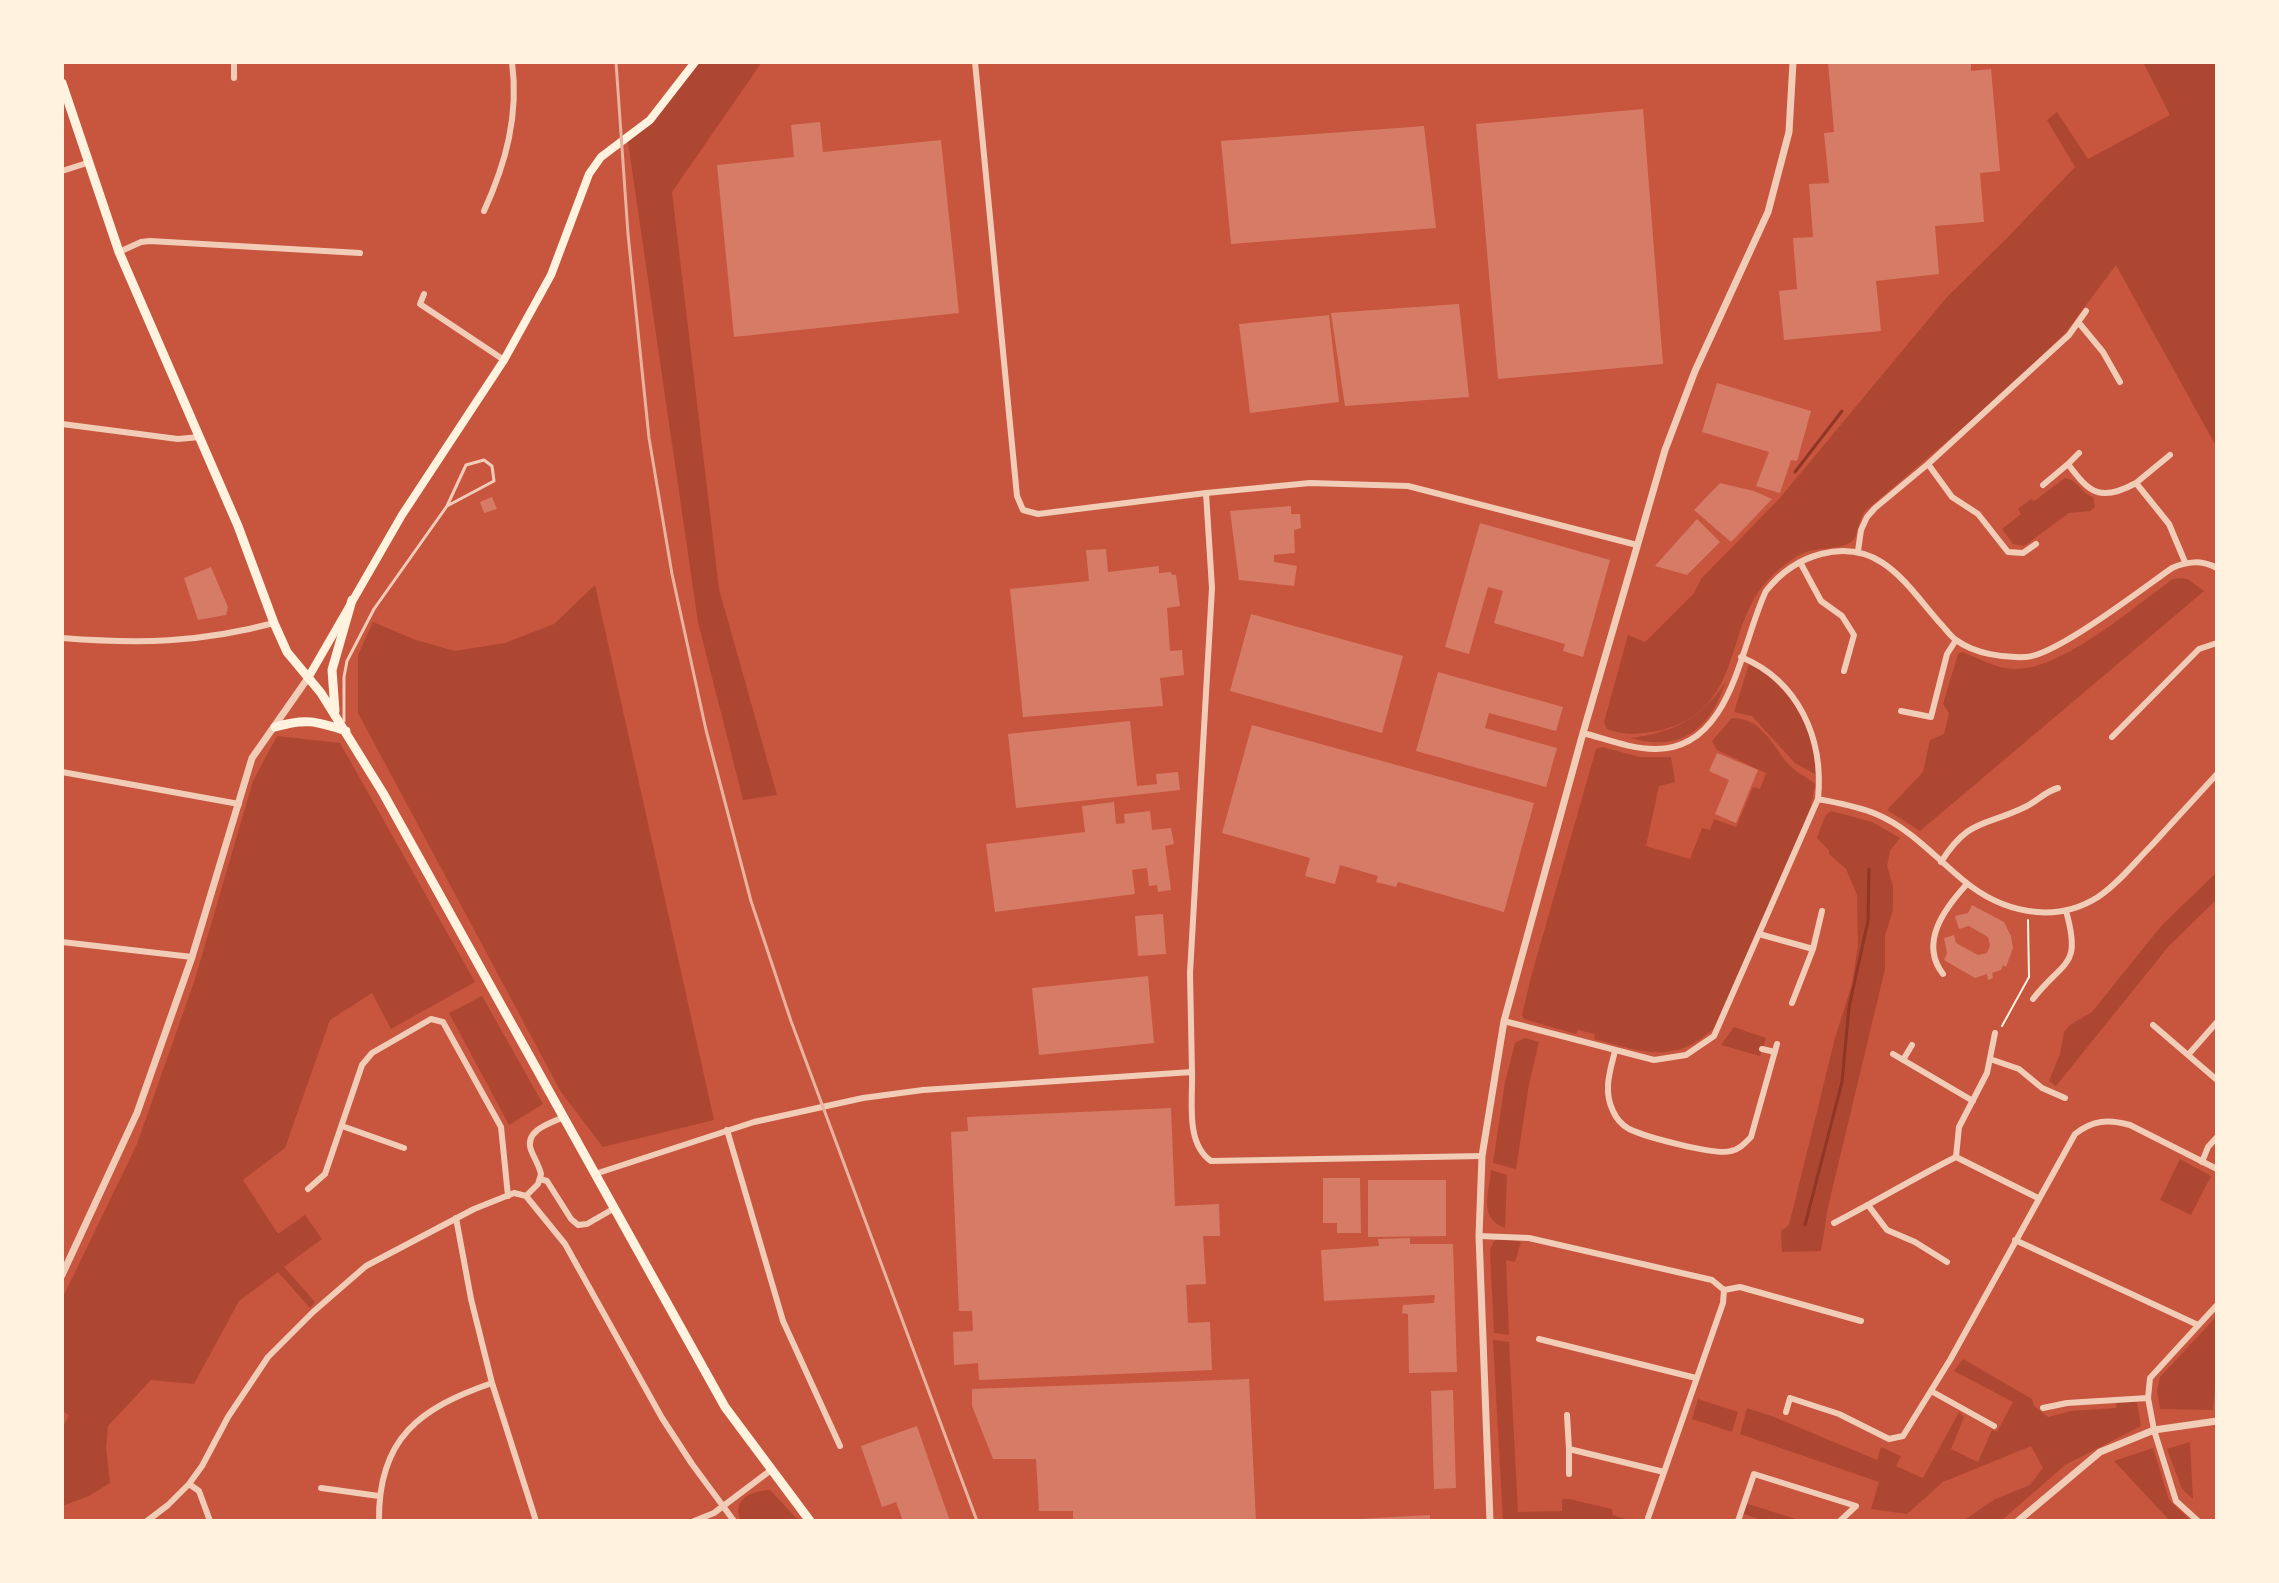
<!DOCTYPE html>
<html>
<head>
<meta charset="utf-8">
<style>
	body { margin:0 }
	#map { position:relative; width:2279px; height:1583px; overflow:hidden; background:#c8553d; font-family:"Noto Sans",sans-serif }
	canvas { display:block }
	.frame { position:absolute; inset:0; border:64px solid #fff3e0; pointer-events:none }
</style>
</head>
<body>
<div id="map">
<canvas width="2279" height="1583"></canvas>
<div class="frame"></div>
</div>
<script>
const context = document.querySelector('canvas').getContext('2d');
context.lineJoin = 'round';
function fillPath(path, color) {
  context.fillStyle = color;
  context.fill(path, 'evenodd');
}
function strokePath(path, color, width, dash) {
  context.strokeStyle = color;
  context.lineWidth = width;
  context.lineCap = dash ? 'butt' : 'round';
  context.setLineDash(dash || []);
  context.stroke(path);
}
const green = new Path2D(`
	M696,62h66l-90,130 47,397 58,206 -34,5 -45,-178 -70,-480z
	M2143,62h74v386l-101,-183 -50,67 -35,34 1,3 -168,143c-5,8 -5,21 -11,28 -9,10 -34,7 -47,12 -15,6 -29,18 -39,29 -44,48 -23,128 -105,149 -19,4 -37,6 -55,-1l-3,-7 24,-87 17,7 49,-49 7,-14 78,-80 168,-202 61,-60 67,-70 -28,-47 10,-8 31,47 82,-44z
	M2065,478c13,2 16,15 28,19l2,10 -5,4 -21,2 -45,33 -11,-2 -11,-15 19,-15 -3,-5 13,-10 3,2z
	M2182,578l7,2 15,11 -284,240 -33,-21 36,-38 7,-32 14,-6 5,-21 -6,-9 15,-50 4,-2c17,6 34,17 53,17 47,1 120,-63 158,-90z
	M595,585l119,535 -111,27 -42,-55 -203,-379v-58l15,-33 43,18 39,11 50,-8 49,-19z
	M1749,664l12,1 45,52 14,60 -25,-14 -43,-47 -18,-4z
	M1725,683c-15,47 -45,69 -95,55 42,-5 71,-19 95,-55z
	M1732,718c30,0 40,27 57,47 8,8 18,12 26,19l-4,22 -25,61 -72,161c-41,38 -72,23 -120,11l1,-5 -17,-4 -2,4 -52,-15 -2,-4 9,-38 65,-228 6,-2 38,10h31l4,25 -16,4 -13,60 44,13 12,-31 8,2 4,-11 22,8 17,-40 7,2 6,-16 -49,-23 -5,-9z
	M277,736l63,7 135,239 -84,47 -19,-36 -42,27 -45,128 -42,32 35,54 27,-19 17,24 -38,28 31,35 -5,6 -32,-36 -39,29 -45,83 -43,-4 -43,46 -2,21 4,36 -21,13 -27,10v-77l7,-14 -7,-4v-112l75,-155 58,-165 58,-198z
	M1831,811l41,11 28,16 -10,13 -3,15 6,20v24l-8,26v33l-57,238 -7,44 -39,1 -1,-21 8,-6 46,-187 17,-54 6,-39 -1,-50 -11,-26 -17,-15v-4l-12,-12 8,-22z
	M2217,872v27l-49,48 -112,139 -7,-5 11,-27 4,-22 6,-7 22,-13 70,-87z
	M482,996l61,108 -34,21 -60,-112z
	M1734,1027l32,11 -6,18 -39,-11z
	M1525,1038l14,4 -10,42 -13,85 -23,-6 12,-81 10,-39z
	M2180,1159l31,17 -20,39 -31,-15z
	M1491,1170l16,5 -2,53c-27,-11 -16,-33 -14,-58z
	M1501,1238l20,4 -6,20 -9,-2 3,75 -15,-2 -4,-83 4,-9z
	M2217,1316v50l-4,44 -53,-1 -3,-18 3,-14z
	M1493,1340l16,2 9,170 44,-1v-12h7l43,10 1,6 18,6h-128z
	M1963,1359l69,40 2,7 14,11 23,-6 45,-3 1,-6h20l4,24 -76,39 -64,56h-38l32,-22 35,-14 13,-17 -12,-22 -88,36 -36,32 -36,-5 8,-27 -139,-48 7,-26 27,9 103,43 4,-13 20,9 -5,10 27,12 36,-66 5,5 -13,32 27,13 14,-32 5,2 16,-30 -59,-31z
	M1698,1399l40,13 -6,20 -40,-13z
	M2190,1442l3,57 -11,-10 -15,-40z
	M2153,1448l16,52 22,21h-21l-56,-60z
	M770,1490l29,31h-58c-10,-22 10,-30 29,-31z
	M1745,1503l57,18h-38l-23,-8z`);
const stream = new Path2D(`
	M1795,472l47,-61
	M1805,1225l37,-143 7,-75 19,-86 1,-52`);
const building = new Path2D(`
	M1828,62h143v9l20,-2 9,102 -20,2 4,49 -49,4 4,48 -63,7 5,50 -97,9 -5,-49 18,-2 -4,-51 20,-1 -4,-53 20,-1 -5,-50 10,-1z
	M1643,109l20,255 -165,15 -22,-255z
	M820,122l3,30 118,-12 18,173 -225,24 -17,-172 77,-8 -3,-32z
	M1424,126l12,102 -205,16 -10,-103z
	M1459,304l10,93 -124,9 -14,-93z
	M1329,315l10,87 -89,11 -11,-89z
	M1717,383l94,28 -14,50 -6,-1 -11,33 -24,-7 13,-34 -67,-20z
	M1720,483l34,8 18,8 -41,43 -37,-32z
	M492,497l5,12 -13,4 -4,-11z
	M1291,506v8h9l1,14 -7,2 1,23 -21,2v7l23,4 -3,20 -55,-6 -9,-69z
	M1697,519l23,23 -33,33 -32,-9z
	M1480,523l130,37 -27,97 -20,-6 2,-7 -71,-21 9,-32 -15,-4 -19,67 -24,-7z
	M1106,549l2,23 51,-6v7l12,-1 1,3h4l4,31 -13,2 3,43 12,-1 2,25 -24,3 3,28 -140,11 -13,-128 79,-8 -3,-31z
	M211,567l17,40 -2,8 -28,5 -14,-42z
	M1251,614l152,42 -21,77 -152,-42z
	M1438,672l125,35 -7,24 -67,-18 -4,15 72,20 -11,39 -130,-36z
	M1130,721l7,65 20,-2 -1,-10 22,-2 2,18 -164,18 -8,-74z
	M1252,725l282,78 -30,109 -106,-30 -2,5 -20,-5 2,-6 -38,-11 -5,19 -30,-8 5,-18 -88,-25z
	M1717,753l41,17 -22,53 -21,-9 14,-34 -20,-9z
	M1114,802l2,22 9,-1 -1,-9 26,-3 2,19 19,-2 3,16 -9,2 6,44 -13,2 -1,-7 -8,1 -2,-18 -15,2 3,24 -140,18 -9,-68 99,-12 -3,-26z
	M1972,905l32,17 7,14 2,12 -7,19 -3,-2 -2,5 -9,3 1,5 -5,2 -1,-6 -12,4 -31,-18 3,-7 -3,-15 10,-3 2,8 22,12 9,-2 3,-7 -2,-9 -19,-11 -10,3 -4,-13 13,-3z
	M1163,914l3,40 -28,2 -3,-40z
	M1148,976l6,67 -115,12 -7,-67z
	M1171,1108l4,98 44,-2 1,32h-17l3,48 -20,1 2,38 22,-1 2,48 -233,10 -1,-17 -24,2 -1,-33 20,-1 -1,-20h-13l-8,-179 17,-1 -1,-14z
	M1323,1178h37l1,55h-24v-10h-14z
	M1368,1180h78v56l-78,1z
	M1410,1238v6h43l4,128 -48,1 -1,-59 -6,-1 1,-8 31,-2 1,-8 -111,6 -3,-51 58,-4 -1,-7z
	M1249,1379l7,142h-183v-10h-34l-3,-52h-43l-21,-53v-17z
	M1453,1390l3,98 -22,1 -3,-98z
	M917,1426l21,61 12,34h-47l-7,-19 -14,5 -21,-61z
	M1430,1515v6h-71v-2z`);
const path = new Path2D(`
	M2002,1026l27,-49 -1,-57`);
const service = new Path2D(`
	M344,721v-44l3,-16 27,-52 73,-103 19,-41 18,-5 8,6 2,15 -47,25`);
const minor = new Path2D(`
	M975,62l42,434 6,14 15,4 168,-21 104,-10 98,3 229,59
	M234,78v-16
	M62,171l25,-8
	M484,211c22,-48 35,-96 28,-149
	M119,252l22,-10 9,-1 210,12
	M424,294l-4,10 84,56
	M2079,323l24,29 17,30
	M62,424l116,15 22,-2
	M1928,464l24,33 26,17 30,38 15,1 13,-9
	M2068,464l11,-11
	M2136,483l34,-28
	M2043,485l25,-21c22,30 33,38 68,19l33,41 16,38
	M1858,551l3,-21 6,-13 8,-9 53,-44 141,-129 17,-24
	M1800,562l21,39 21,15 12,19 -10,36
	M62,638c77,6 137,5 212,-15
	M1901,711l30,6 16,-63 9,-14
	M1583,733c23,6 48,16 72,16 77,1 85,-104 111,-158 15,-19 32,-31 55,-37 59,-15 84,29 118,68 6,6 11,14 17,18 19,14 48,18 70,17 31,-2 117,-69 146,-89 16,-7 29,-8 45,0
	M2112,737l87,-88 18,-6
	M62,772l177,32
	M1818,799c20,4 39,7 58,15 34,14 60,44 87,66 38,32 91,45 135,17 20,-13 36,-34 53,-51 22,-24 44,-48 66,-72
	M1941,862c28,-44 43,-35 84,-55 13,-6 19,-15 33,-19
	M1759,934l54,15
	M62,942l130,15
	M1943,974c-24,-31 1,-65 24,-90
	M2033,999c31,-40 49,-31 33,-88
	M1792,1003l21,-54 9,-38
	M1504,1021l150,39 32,-5 28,-19 104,-237c6,-60 -19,-118 -77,-142
	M2153,1025l64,55
	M1762,1049l13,3
	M1615,1051c-5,20 -12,40 -2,60 3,7 9,14 16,18 17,8 87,27 102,22 9,-2 14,-8 20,-14l26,-93
	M1893,1054l80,47
	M2188,1055l29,-33
	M1990,1059l29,10 23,19 23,10
	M1903,1060l9,-15
	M1192,1072l-2,-99 22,-385 -6,-95
	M342,1126l62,22
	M727,1130l56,191 57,125
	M1956,1157l3,-30 28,-54 8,-40
	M2202,1162l6,-15 9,-10
	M595,1174l159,-52 109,-24 60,-8 269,-18c1,28 -7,71 19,89l271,-5
	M540,1179l7,2 24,38 7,6 9,-1 26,-15
	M308,1189l17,-15 37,-109 10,-12 59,-34 12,3 58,105 7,69
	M526,1196l39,48 97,174 30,46 42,57
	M526,1196l12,-12 3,-10c-2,-9 -7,-16 -10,-24 -7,-20 20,-27 33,-33
	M1868,1205l19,25 28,12 32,20
	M456,1218l15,81 21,84 44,138
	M1834,1223c41,-21 80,-45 122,-66l82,41
	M1479,1236l50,2 183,42 12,10 16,-3 121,34
	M2015,1240l183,85
	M1539,1339l157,39
	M1931,1391l63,35
	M2043,1408l24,-5 81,-5
	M1786,1412l4,-14 49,16 50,25 14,-3 47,-76 125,-226c18,-14 33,-15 55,-9l87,44
	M1567,1415l2,34 95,23
	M1569,1449v25
	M189,1484l10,7 11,30
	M321,1488l58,8
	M147,1521l21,-16 21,-21 13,-18 26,-49 40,-60 45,-45 53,-46 108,-57 40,-16 12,3
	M379,1521c-1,-83 41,-113 113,-138
	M694,1521l20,-8 57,-43
	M1647,1521l76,-218 1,-13
	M1738,1521l16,-47 102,32 -16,15
	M2198,1521l-22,-20 -22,-71 -6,-32 2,-20 67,-73`);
const tertiary = new Path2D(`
	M62,1275l75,-162 55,-156 60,-199 56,-80
	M1490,1521l-11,-285 3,-80 22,-135 79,-288 82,-283 30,-79 73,-159 21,-80 4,-70
	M2018,1521l82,-69 54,-22 63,-9`);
const secondary = new Path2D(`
	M308,678l94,-163 102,-155 47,-85 38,-101 12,-17 49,-37 45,-58`);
const primary = new Path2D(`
	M62,83l57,169 119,274 36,97 13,29 34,41 62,100 342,614 85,114
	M335,711l-3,-41 20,-70
	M275,727c30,-9 41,-6 71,4`);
const rail = new Path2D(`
	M616,62l12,172 21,204 23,136 34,156 45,171 40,120 186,500`);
fillPath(green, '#ae4732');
strokePath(stream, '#8f3625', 3);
fillPath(building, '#d67c66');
strokePath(path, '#fff3e0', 2);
strokePath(service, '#f1ccb7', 3);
strokePath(minor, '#f1ccb7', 6);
strokePath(tertiary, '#f1ccb7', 7);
strokePath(secondary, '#fff3e0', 8);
strokePath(primary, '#fff3e0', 9);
strokePath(rail, '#e9b49f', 3);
</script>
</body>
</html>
